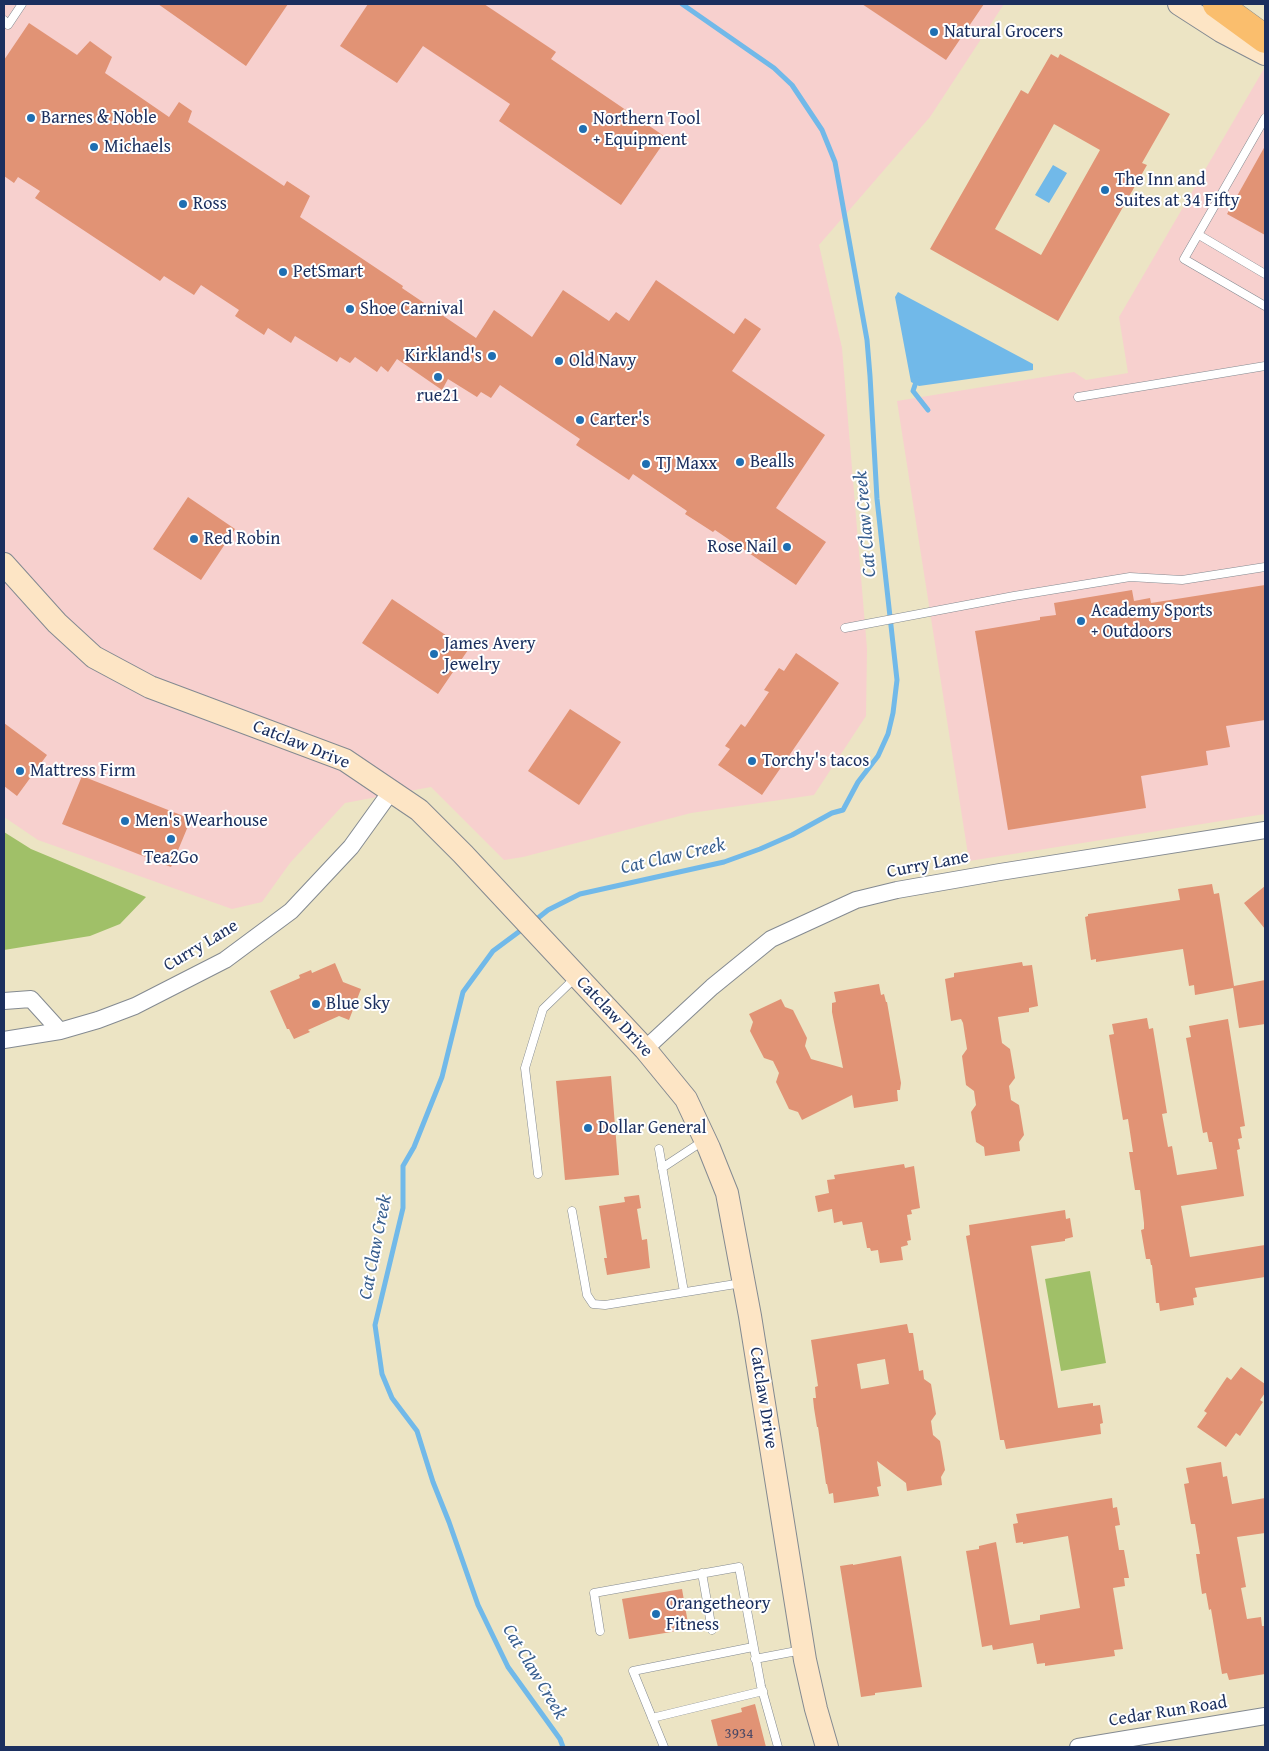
<!DOCTYPE html>
<html>
<head>
<meta charset="utf-8">
<style>
	body { margin:0 }
	#map { position:relative; width:1269px; height:1751px; overflow:hidden; background:#ece4c4; font-family:"Gentium Book Plus",serif }
	canvas { display:block }
	.frame { position:absolute; inset:0; border:5px solid #1b2f5e; pointer-events:none }
</style>
</head>
<body>
<div id="map">
<canvas width="1269" height="1751"></canvas>
<div class="frame"></div>
</div>
<script>
const context = document.querySelector('canvas').getContext('2d');
context.lineJoin = 'round';
function fillPath(path, color) {
  context.fillStyle = color;
  context.fill(path, 'evenodd');
}
function strokePath(path, color, width, dash) {
  context.strokeStyle = color;
  context.lineWidth = width;
  context.lineCap = dash ? 'butt' : 'round';
  context.setLineDash(dash || []);
  context.stroke(path);
}
function write(font, color, halo, rows, align = 'center') {
  context.font = font + ' "Gentium Book Plus",serif';
  context.lineWidth = 4;
  context.setLineDash([]);
  context.textBaseline = 'middle';
  context.strokeStyle = halo;
  context.fillStyle = color;
  for (const [text, x, y, turn = 0] of rows) {
    context.save();
    context.translate(x, y);
    context.rotate((+turn || 0) * Math.PI / 180);
    context.textAlign = isNaN(turn) ? turn : align;
    if (halo) context.strokeText(text, 0, 0);
    context.fillText(text, 0, 0);
    context.restore();
  }
}
const built = new Path2D(`
	M4,4h1000l-74,113 -111,128 23,103 25,301 -1,67 -52,79 -123,18 -168,44 -19,3 -73,-73 -86,16 -55,60 -28,39 -30,7 -194,-69 -34,-23z
	M1265,67v747l-296,47 -72,-460 177,-29 12,8 42,-7 -9,-56z`);
const green = new Path2D(`
	M4,832l27,17 115,48 -26,27 -30,12 -86,14z
	M1090,1271l16,92 -45,8 -16,-92z`);
const water = new Path2D(`
	M1053,165l14,8 -18,30 -14,-8z
	M898,292l135,72v6l-114,16 -8,-4 -16,-85z`);
const stream = new Path2D(`
	M917,379l-4,12 15,19
	M533,922l15,-12 32,-16 144,-32 36,-13 32,-14 40,-22 11,-3 15,-28 20,-26 10,-22 5,-21 4,-33 -20,-181 -7,-123 -3,-36 -32,-178 -13,-32 -30,-45 -18,-17 -92,-64
	M524,928l-31,23 -30,41 -21,85 -28,70 -11,19v42l-28,117 7,49 10,24 25,33 16,51 16,40 29,83 30,62 52,72 3,8`);
const building = new Path2D(`
	M158,4h130l-42,62z
	M368,4h116l72,48 -5,7 116,79 -46,67 -122,-84 11,-17 -87,-58 -26,37 -57,-37z
	M862,4h122l-38,56z
	M29,23l48,32 13,-14 22,16 -7,16 64,44 10,-15 13,9 -4,11 96,64 3,-5 23,15 -10,21 103,69 -1,2 74,50 18,-28 38,27 31,-47 46,31 7,-9 13,9 27,-41 78,54 11,-16 16,11 -29,42 93,64 -49,73 50,34 -30,43 -81,-55 -2,2 -28,-18 2,-3 -54,-37 -4,6 -53,-35 4,-6 -80,-54 -9,13 -10,-6 -4,5 -29,-18 -6,11 -45,-31 -9,13 -7,-6 -4,6 -22,-15 -5,6 -10,-6 -3,5 -42,-26 -4,7 -23,-15 -4,7 -29,-19 4,-6 -38,-25 -7,10 -30,-19 -4,5 -125,-83 5,-7 -22,-14 -4,6 -10,-7v-116z
	M1051,54l7,4 2,-4 110,60 -28,49 5,2 -89,156 -128,-72 91,-159 7,4zM1054,124l46,26 -59,105 -46,-26z
	M1265,146v89l-38,-21z
	M188,497l47,32 -34,51 -48,-31z
	M1265,585v135l-39,6 4,21 -24,4 2,14 -67,11 5,32 -138,22 -33,-199 65,-11v-3l16,-2 -2,-12 78,-13 2,11 16,-3 1,5z
	M392,599l76,51 -30,44 -76,-51z
	M796,653l43,30 -77,112 -44,-30 12,-16 -5,-3 16,-22 4,3 24,-35 -5,-2 15,-22 5,3z
	M570,709l51,33 -42,63 -51,-34z
	M4,723l43,32 -30,41 -13,-10z
	M82,776l109,43 -20,48 -109,-43z
	M1212,884l2,10 5,-1 15,93 31,-6v44l-26,4 -6,-40 -38,7 -1,-10 -5,1 -6,-37 -87,13v-3l-5,1 -6,-43 3,-1v-2l92,-14 -2,-11z
	M1265,886v43l-21,-26z
	M1022,962l1,4 9,-1 6,41 -9,2v4l-31,5 4,26 8,6 5,29 -6,8 2,14 8,5 5,30 -5,7 1,9 -35,5 -1,-9 -8,-5 -5,-30 5,-7 -2,-14 -8,-6 -4,-29 5,-7 -4,-26 -2,-4 -10,2 -6,-42 9,-2v-4z
	M335,963l8,19 18,7 -12,31 -10,-4 -31,14 2,2 -16,7 -5,-10h-2l-17,-38 30,-13 -1,-3 12,-5 1,3z
	M879,984l2,11 3,-1 2,8h1l14,81 -1,7h-3l1,11 -44,7 -2,-13 -50,25 -4,-8 -9,-3 -13,-27 3,-9 -6,-12 -9,-3 -14,-27 3,-9 -4,-8 32,-15 4,8 8,3 14,28 -2,8 6,13 32,9 -11,-56v-9l4,-1 -2,-10z
	M1147,1018l2,11 4,-1 14,85 -5,1 6,33 4,-1 5,29 40,-6 -5,-27h-3l-2,-10 -4,1 -17,-95 5,-1 -2,-11 39,-7 17,107 -5,1 2,11 -4,1 2,10 -3,1 7,46 -63,10 9,51 75,-12v32l-70,11 2,9 -4,1 1,7 -34,6 -1,-8h-3l-4,-38h-1l-1,-6h-4l-5,-29 3,-1v-6l-4,-33h-5l-6,-38h4l-5,-33 -5,1 -14,-85 5,-1 -2,-10z
	M611,1076l8,99 -54,5 -9,-99z
	M904,1164l1,4 9,-2 6,42 -9,2 1,4 -5,1 4,25 -4,1 1,4 -7,2 2,13 -23,3 -2,-13 -7,1 -1,-3h-3l-5,-26 -19,3 -1,-4 -8,2 -2,-14 -14,3 -3,-16 14,-3 -2,-13 8,-1 -1,-4z
	M639,1195l2,13 -4,1 5,31 5,-1 3,29 -43,7 -3,-17h3l-8,-52 26,-4 -1,-5z
	M1065,1210l1,9 4,-1 3,19 -8,2v2l-34,5 27,162 35,-5v3l7,-1 3,18 -3,1 1,10 -95,15 -2,-9h-4l-34,-204 4,-1 -1,-10z
	M907,1324l2,9h4l6,38 4,-1 1,9 7,5 5,30 -5,7 2,14 7,6 5,29 -4,7 1,8 -35,6 -1,-8 -29,-22 4,25 -4,1 2,9 -45,7 -1,-10 -4,1 -2,-10h-1l-8,-57h-1l-3,-19 -1,-10h3l-1,-11 3,-1 -7,-46zM885,1359l4,25 -28,5 -4,-25z
	M1241,1367l24,17v9l-5,7 3,2 -23,34 -4,-3 -10,14 -29,-20 10,-14 -3,-2 23,-34 4,3z
	M1221,1462l2,15 4,-1 5,28 33,-6v35l-28,4 9,50 -5,1 6,31 14,-2 1,9h3v48l-36,6 -2,-7 -5,1 -11,-65 -2,1 -3,-17 -4,1 -6,-40h4l-5,-30h-4l-7,-40 5,-1 -3,-15z
	M1112,1498l1,10 4,-1 3,18 -5,1 4,24h5l5,28h-5l1,8 -12,2 10,61 -9,1 1,6 -70,10v-3l-8,1 -4,-21 -40,7 -1,-5 -10,2 -16,-96 13,-2v-3l17,-4 14,83 30,-5v-5l40,-7 -12,-72 -45,8v-2l-7,1 -3,-19 5,-1 -2,-9z
	M901,1556l21,131 -47,6v2l-14,2 -21,-131 13,-2v1z
	M682,1589l7,40 -60,10 -7,-40z
	M755,1704l11,43h-48l-7,-27 31,-8 -1,-4z`);
const lane = new Path2D(`
	M4,20l4,5 14,-21
	M1265,118l-81,141 81,47
	M1199,235l66,39
	M1078,397l187,-31
	M845,628l169,-32 116,-19 52,3 83,-13
	M659,1149l25,143
	M662,1168l41,-27
	M538,1174l-13,-106 18,-59 32,-31
	M572,1211l15,84 6,9 12,1 137,-22
	M702,1573l10,57
	M600,1631l-6,-38 145,-26 22,119 17,61
	M755,1659l47,-9
	M652,1718l111,-27
	M664,1747l-31,-76 120,-24`);
const street = new Path2D(`
	M4,1001l27,-2 29,32
	M4,1040l56,-9 38,-11 37,-14 90,-46 66,-49 60,-64 41,-57
	M645,1049l67,-62 59,-48 85,-39 41,-10 103,-18 265,-42
	M1078,1747l187,-31`);
const secondary = new Path2D(`
	M1179,4l42,27 44,23
	M4,564l53,59 37,34 56,30 195,73 74,50 44,44 182,195 41,50 23,49 18,45 23,123 55,344 11,49 11,38`);
const highway = new Path2D(`
	M1217,4l48,35`);
const markers = [
	[934,32,5,"#1f6fb2"],
	[31,118,5,"#1f6fb2"],
	[583,129,5,"#1f6fb2"],
	[94,147,5,"#1f6fb2"],
	[1105,190,5,"#1f6fb2"],
	[183,204,5,"#1f6fb2"],
	[283,272,5,"#1f6fb2"],
	[350,309,5,"#1f6fb2"],
	[492,356,5,"#1f6fb2"],
	[559,361,5,"#1f6fb2"],
	[438,377,5,"#1f6fb2"],
	[580,420,5,"#1f6fb2"],
	[740,462,5,"#1f6fb2"],
	[646,464,5,"#1f6fb2"],
	[194,539,5,"#1f6fb2"],
	[787,547,5,"#1f6fb2"],
	[1081,621,5,"#1f6fb2"],
	[434,654,5,"#1f6fb2"],
	[752,761,5,"#1f6fb2"],
	[20,771,5,"#1f6fb2"],
	[125,821,5,"#1f6fb2"],
	[171,839,5,"#1f6fb2"],
	[316,1004,5,"#1f6fb2"],
	[588,1128,5,"#1f6fb2"],
	[656,1614,5,"#1f6fb2"]
];
const numberNames = [
	["3934",739,1734]
];
const poiNames = [
	["Natural Grocers",944,32],
	["Barnes & Noble",41,118],
	["Northern Tool",593,119],
	["+ Equipment",593,140],
	["Michaels",104,147],
	["The Inn and",1115,180],
	["Suites at 34 Fifty",1115,201],
	["Ross",193,204],
	["PetSmart",293,272],
	["Shoe Carnival",360,309],
	["Kirkland's",482,356,"right"],
	["Old Navy",569,361],
	["rue21",438,396,"center"],
	["Carter's",590,420],
	["Bealls",750,462],
	["TJ Maxx",656,464],
	["Red Robin",204,539],
	["Rose Nail",777,547,"right"],
	["Academy Sports",1091,611],
	["+ Outdoors",1091,632],
	["James Avery",444,644],
	["Jewelry",444,665],
	["Torchy's tacos",762,761],
	["Mattress Firm",30,771],
	["Men's Wearhouse",135,821],
	["Tea2Go",171,858,"center"],
	["Blue Sky",326,1004],
	["Dollar General",598,1128],
	["Orangetheory",666,1604],
	["Fitness",666,1625]
];
const streetNames = [
	["Catclaw Drive",301,745,22],
	["Curry Lane",928,865,-11],
	["Curry Lane",201,946,-31],
	["Catclaw Drive",614,1017,47],
	["Catclaw Drive",763,1398,81],
	["Cedar Run Road",1168,1712,-9]
];
const waterNames = [
	["Cat Claw Creek",866,524,-95],
	["Cat Claw Creek",673,857,-13],
	["Cat Claw Creek",376,1247,-79],
	["Cat Claw Creek",534,1672,59]
];
fillPath(built, '#f7d0ce');
fillPath(green, '#a0c068');
fillPath(water, '#71b9e9');
strokePath(stream, '#71b9e9', 5);
fillPath(building, '#e19375');
strokePath(lane, '#848a91', 9);
strokePath(street, '#848a91', 18);
strokePath(secondary, '#848a91', 24);
strokePath(highway, '#848a91', 29);
strokePath(lane, '#fff', 8);
strokePath(street, '#fff', 16);
strokePath(secondary, '#fde5c5', 22);
strokePath(highway, '#fabe6d', 28);
for (const [x, y, r, color] of markers) {
  const dot = new Path2D();
  dot.arc(x, y, r, 0, 2 * Math.PI);
  context.fillStyle = color;
  context.fill(dot);
  strokePath(dot, '#fff', 2);
}
write('15px', '#4c4864', null, numberNames);
write('18px', '#1b2f5e', '#fff', poiNames, 'left');
write('18px', '#1b2f5e', '#fff', streetNames);
write('italic 19px', '#395f8f', '#fff', waterNames);
</script>
</body>
</html>
